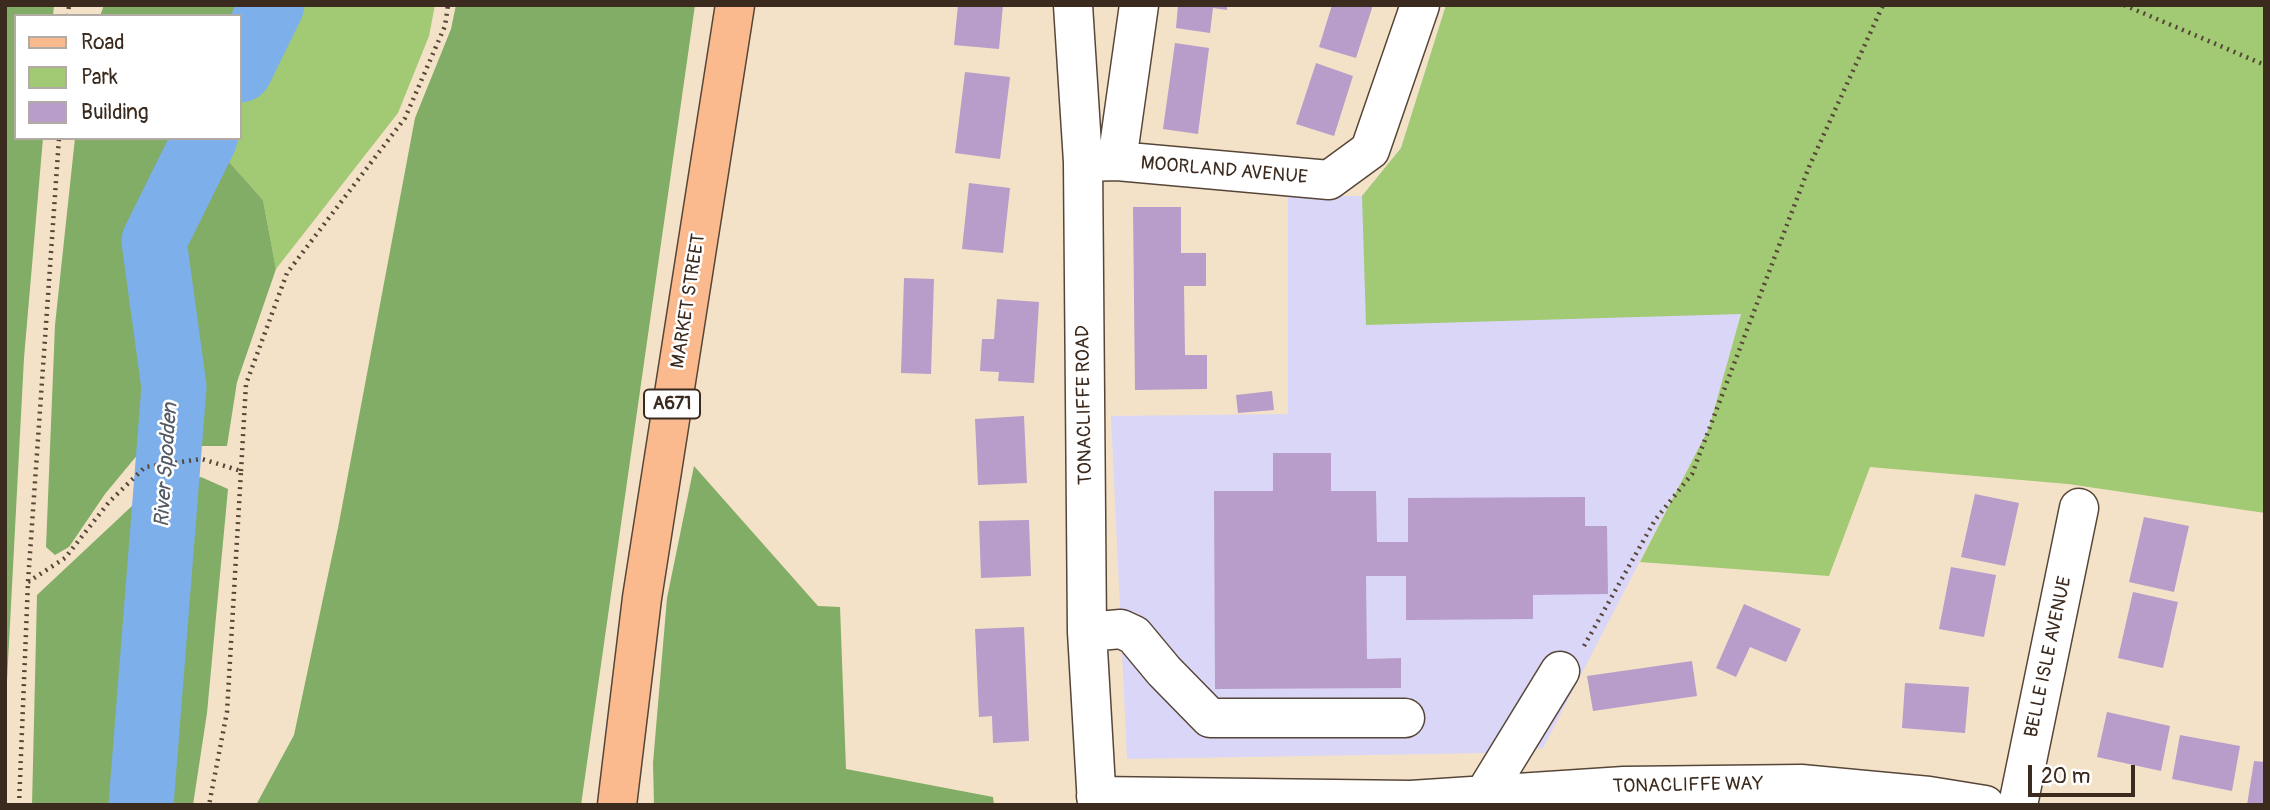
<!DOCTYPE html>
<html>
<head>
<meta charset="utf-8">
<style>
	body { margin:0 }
	#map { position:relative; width:2270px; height:810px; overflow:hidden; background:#f4e2c8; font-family:Pangolin,sans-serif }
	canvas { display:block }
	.frame { position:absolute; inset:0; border:7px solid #3b2a1e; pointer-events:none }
	.legend { position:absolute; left:14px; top:14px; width:228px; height:126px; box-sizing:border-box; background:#fff; border:2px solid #b1aaa5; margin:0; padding:9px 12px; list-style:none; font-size:21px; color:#3b2a1e }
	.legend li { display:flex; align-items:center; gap:14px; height:35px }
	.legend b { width:35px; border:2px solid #b1aaa5 }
	.scale { position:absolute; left:2028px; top:765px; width:107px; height:32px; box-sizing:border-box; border:4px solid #3b2a1e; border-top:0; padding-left:9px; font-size:21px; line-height:24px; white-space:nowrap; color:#3b2a1e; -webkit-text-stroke:5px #fff; paint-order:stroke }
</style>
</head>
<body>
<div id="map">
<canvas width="2270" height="810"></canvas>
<div class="frame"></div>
<ul class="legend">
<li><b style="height:9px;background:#fbba8d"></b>Road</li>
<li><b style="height:19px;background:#a2c974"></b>Park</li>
<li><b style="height:19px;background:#b89cca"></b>Building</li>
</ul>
<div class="scale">20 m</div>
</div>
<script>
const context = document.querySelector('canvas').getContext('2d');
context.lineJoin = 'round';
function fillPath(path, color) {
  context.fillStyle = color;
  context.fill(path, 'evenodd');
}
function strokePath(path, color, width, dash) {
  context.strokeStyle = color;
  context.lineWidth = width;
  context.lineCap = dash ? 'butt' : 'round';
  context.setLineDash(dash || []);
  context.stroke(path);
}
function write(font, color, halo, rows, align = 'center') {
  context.font = font + ' Pangolin,sans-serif';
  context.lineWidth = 5;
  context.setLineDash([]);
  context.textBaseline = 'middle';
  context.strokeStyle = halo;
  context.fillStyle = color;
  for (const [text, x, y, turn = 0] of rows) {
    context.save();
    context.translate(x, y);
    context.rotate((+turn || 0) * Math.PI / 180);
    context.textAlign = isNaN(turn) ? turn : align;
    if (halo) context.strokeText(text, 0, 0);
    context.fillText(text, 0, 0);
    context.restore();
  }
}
const built = new Path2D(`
	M1446,5h382l-119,423 -166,320 -54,5 -362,6 -16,-343 177,-2v-218h74l39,-48z`);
const green = new Path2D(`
	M291,5h144l-6,31 -31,77 -122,156 -13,-69 -49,-55 3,-7h23v-40z
	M1446,5h819v508l-197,-29 -198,-17 -41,109 -189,-14 69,-134 32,-114 -375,11 -4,-129 39,-48z`);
const forest = new Path2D(`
	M5,5h49l-1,11h-37v122h27l-19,220 -19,361z
	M104,5h144l-8,17v-6h-140z
	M456,5h239l-114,800h-325l38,-70 44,-207 77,-410 36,-89z
	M75,138h106l-41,83 1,49 18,119 -5,59 -15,5 -34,41 -36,53 -14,8 -9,-8 9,-222z
	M214,145l49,55 13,69 -39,113 -10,64h-51l7,-58 -19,-145z
	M694,466l124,140 22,1 6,162 147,28 1,8h-340l-1,-42 14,-165z
	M201,477l27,12 -21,224 -14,92h-39l24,-322z
	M149,490l-24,315h-93l5,-210z`);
const river = new Path2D(`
	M240,70l32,-65
	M141,805l33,-418 -20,-146 51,-103`);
const building = new Path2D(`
	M958,5h45l-4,44 -45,-4z
	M1178,5h49v5l-14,-2 -3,25 -34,-5z
	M1332,5h41l-17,53 -37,-11z
	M1175,43l34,5 -11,86 -35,-5z
	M1316,63l37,13 -19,60 -38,-12z
	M965,72l45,5 -10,82 -45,-6z
	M969,183l41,5 -7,65 -41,-4z
	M1133,207h48v46h25v33h-22l1,69h22v34l-72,1z
	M904,278l30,1 -3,95 -30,-1z
	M997,299l42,3 -5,81 -36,-2 1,-9 -19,-1 2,-32h12z
	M1272,391l2,19 -36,3 -2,-18z
	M1024,416l3,67 -49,2 -3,-66z
	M1273,453h58v38h45l1,51h31v-44l177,-1v29h22l1,68 -75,1v24l-127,1v-44h-40l1,83 34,-1v30l-186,1 -1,-198h59z
	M1975,494l44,9 -14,63 -44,-9z
	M2144,517l45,9 -15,66 -45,-10z
	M1029,520l2,56 -50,2 -2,-57z
	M1951,567l45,8 -12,62 -45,-8z
	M2133,592l45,10 -15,66 -45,-10z
	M1744,604l57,25 -15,33 -36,-15 -14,30 -20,-9z
	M1024,627l5,114 -36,2 -1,-27 -13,1 -4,-88z
	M1692,661l5,35 -104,15 -6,-35z
	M1905,683l64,4 -4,46 -63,-5z
	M2107,712l63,14 -9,45 -64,-14z
	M2180,735l60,11 -8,45 -60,-12z
	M2254,761l11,1v43h-18z`);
const path = new Path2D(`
	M2124,5l141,60
	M68,16l1,-11
	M241,471l5,-87 41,-111 118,-155 40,-92 3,-21
	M28,582l37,-24 44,-56 36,-35 57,-8 39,12 -14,241 -18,93
	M1584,646l71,-126 37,-46 117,-307 74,-162
	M19,805l9,-223 31,-444`);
const minor = new Path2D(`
	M1073,5l10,157 4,470 10,173
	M1117,161l22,-156
	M1083,162l34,-1 212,19 41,-30 50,-145
	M1087,632l34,-3 13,6 30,36 46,47h195
	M1484,795l76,-124
	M1096,796l315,4 213,-14 177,-2 128,12 56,9
	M2018,805l61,-297`);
const major = new Path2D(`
	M617,805l25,-207 93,-593`);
const shields = [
	[672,404,56]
];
const shieldNames = [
	["A671",672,404]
];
const streetNames = [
	["MOORLAND AVENUE",1224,171,5],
	["MARKET STREET",689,301,-81],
	["TONACLIFFE ROAD",1085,405,-91],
	["BELLE ISLE AVENUE",2049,657,-78],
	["TONACLIFFE WAY",1688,786,-1]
];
const waterNames = [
	["River Spodden",167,465,-86]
];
fillPath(built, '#dad6f7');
fillPath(green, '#a2c974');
fillPath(forest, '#81ad66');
strokePath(river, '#7db0ea', 65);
fillPath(building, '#b89cca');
strokePath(minor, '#574638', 41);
strokePath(major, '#574638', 41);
strokePath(path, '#574638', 4.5, [2, 5]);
strokePath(minor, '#fff', 38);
strokePath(major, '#fbba8d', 38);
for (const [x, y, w] of shields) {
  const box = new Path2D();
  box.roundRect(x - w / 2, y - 14.5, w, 29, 5);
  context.fillStyle = '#fff';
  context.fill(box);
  strokePath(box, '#3b2a1e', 2);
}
write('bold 18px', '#3b2a1e', null, shieldNames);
write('19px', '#3b2a1e', '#fff', streetNames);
write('italic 21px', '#525965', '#fff', waterNames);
</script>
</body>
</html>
